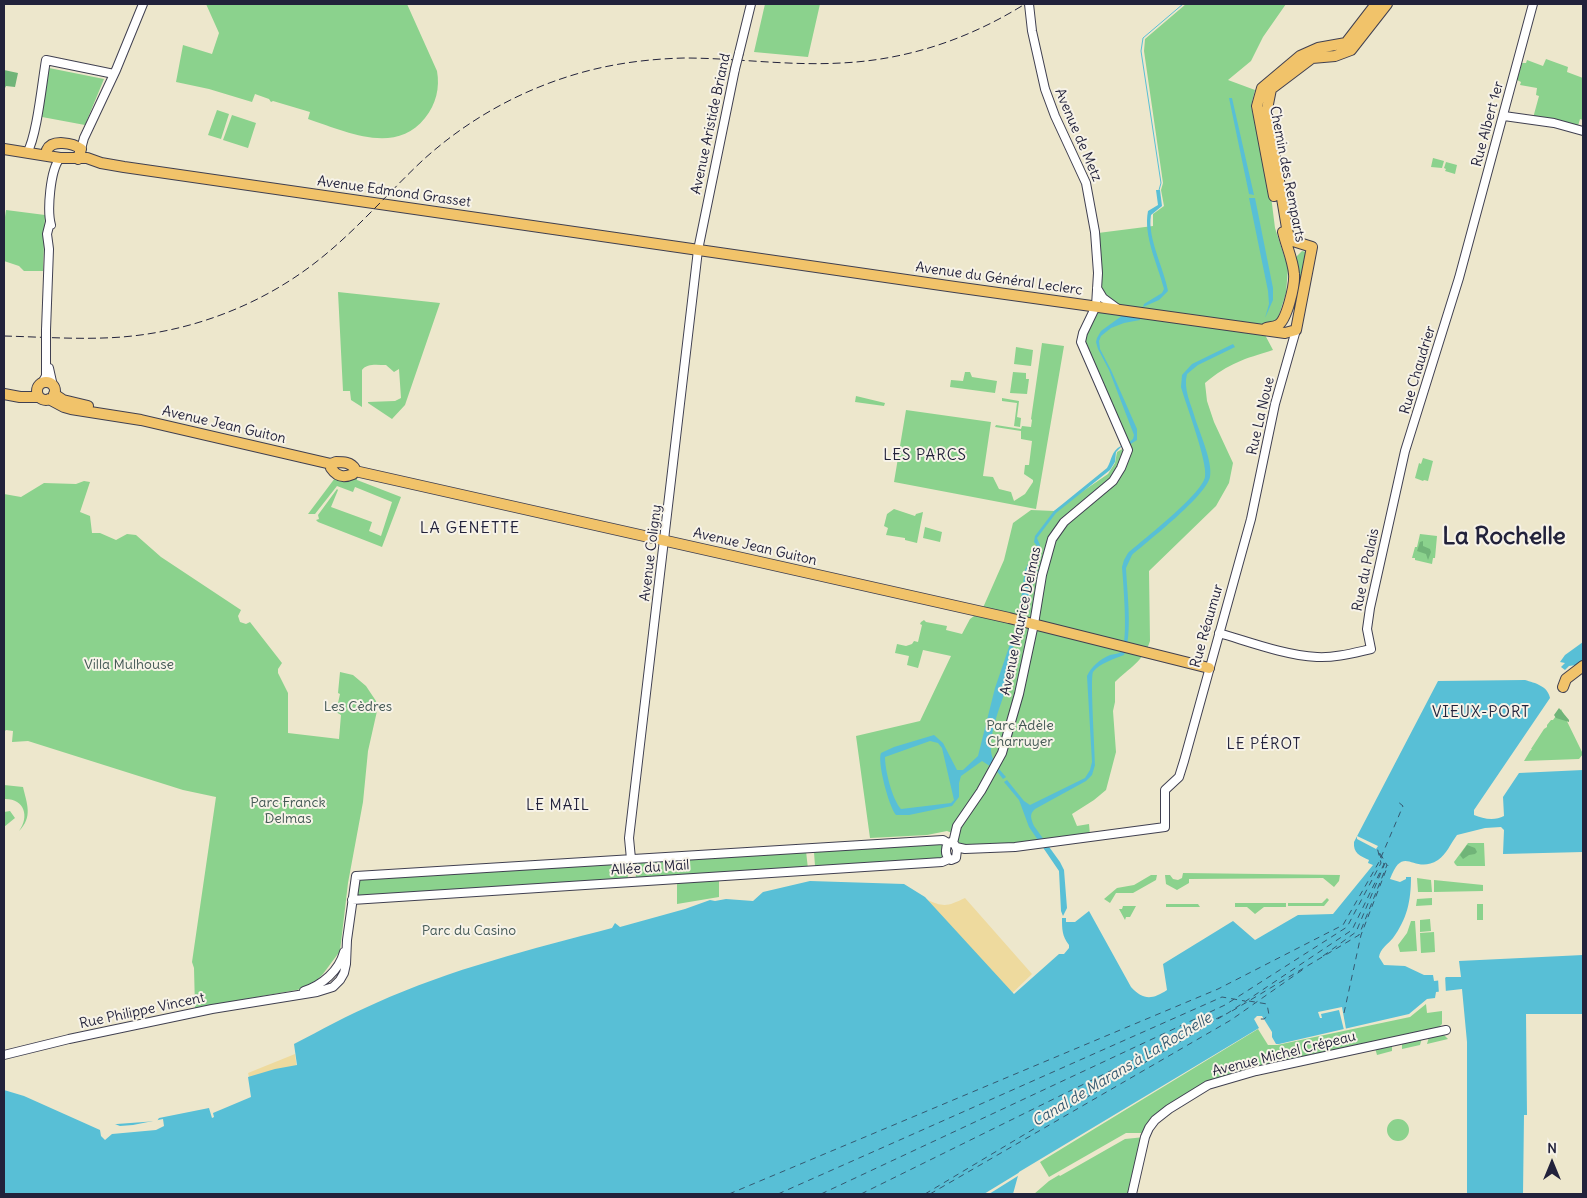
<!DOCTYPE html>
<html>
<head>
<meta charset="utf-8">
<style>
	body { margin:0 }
	#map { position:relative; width:1587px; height:1198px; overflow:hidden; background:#ede7cc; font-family:Delius,sans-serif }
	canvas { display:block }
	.frame { position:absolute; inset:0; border:5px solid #22223b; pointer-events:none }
	.north { position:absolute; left:1527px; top:1138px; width:50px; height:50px; -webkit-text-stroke:4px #f7f3e8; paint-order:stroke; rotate:0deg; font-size:14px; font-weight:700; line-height:20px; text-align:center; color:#22223b }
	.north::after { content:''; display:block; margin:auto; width:18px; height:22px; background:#22223b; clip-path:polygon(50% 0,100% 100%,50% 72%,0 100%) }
</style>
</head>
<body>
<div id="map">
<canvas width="1587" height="1198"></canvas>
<div class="frame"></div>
<div class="north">N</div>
</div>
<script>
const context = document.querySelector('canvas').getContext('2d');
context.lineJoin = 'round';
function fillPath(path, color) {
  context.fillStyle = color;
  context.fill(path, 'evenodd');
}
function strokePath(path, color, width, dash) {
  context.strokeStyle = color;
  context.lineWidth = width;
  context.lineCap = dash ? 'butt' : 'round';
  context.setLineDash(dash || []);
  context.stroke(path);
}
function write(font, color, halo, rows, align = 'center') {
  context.font = font + ' Delius,sans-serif';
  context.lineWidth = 4;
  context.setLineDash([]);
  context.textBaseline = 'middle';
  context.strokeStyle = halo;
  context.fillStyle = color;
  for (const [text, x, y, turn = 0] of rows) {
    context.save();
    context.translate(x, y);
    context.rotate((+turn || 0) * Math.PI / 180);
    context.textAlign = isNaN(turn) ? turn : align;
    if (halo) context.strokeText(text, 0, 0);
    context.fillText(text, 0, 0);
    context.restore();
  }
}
const green = new Path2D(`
	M206,4h201l30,67c3,17 -1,33 -12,47 -30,38 -80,13 -117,1l2,-7 -37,-11 -2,1 -2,-3 -14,-5 -3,8 -43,-13 -33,-7 7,-37 29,9 7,-21z
	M765,4h55l-12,53 -54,-5z
	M1186,4h100l-23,33 -12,24 -23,19 27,10 -4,16 19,82 5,40 13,40 -2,25 -8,25 -14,15 9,17c-29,9 -44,13 -68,33l2,18 7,21 19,41 -4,20 -13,23 -67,65 1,70c-6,20 -21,27 -35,41v20l-2,9 3,41 -10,38 -12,10 -22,14 5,12 12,-2 1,11 -59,8 -66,4 -8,-4 -2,-9 -8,-3 -20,4 -57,3 -14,-102 64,-15 31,-65 -28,-6 -5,18 -11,-3 2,-9 -14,-3 2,-9 9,2 6,-2 2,-3 4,1 4,-17 -2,-1 1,-2 3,-2 2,2 21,4 -1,4 16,4 8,-15 12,-9 22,-50 9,-37 18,-13 23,1 54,-37 7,-11 2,-11 11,-6 -42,-104c0,-22 8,-19 15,-35 4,-9 -2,-61 -3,-74l55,-7v-12l11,-8 -3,-16 2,-7 -19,-132 1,-12z
	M1546,59l22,8 -1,5 16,6v42l-3,-1 -2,7 -45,-8 6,-22 -3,-1 1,-7 -17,-3 1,-3 -4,-2 5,-17h4l1,-3 16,6z
	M49,68l55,11 -19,46 -43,-8z
	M217,110l12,4 -8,25 -13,-4z
	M232,115l24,8 -8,25 -25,-8z
	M1433,158l11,3 -2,7 -11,-1z
	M1446,162l11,3 -2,9 -10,-3 1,-2 -2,-1z
	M6,210l39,5 -2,56h-19l-5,-5 -15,-5v-37z
	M1302,251l4,1 -8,57 -5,-3 1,-47z
	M338,292l102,11 -35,102 -13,14 -24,-16v-1l27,-1 6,-3 -2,-29 -5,3 -8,-7c-9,0 -19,-2 -24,5v37l-11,-7 -1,-9h-7z
	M1042,343l22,3 -28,163 -142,-27 12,-72 85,12 -8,54 10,1 6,12 12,3 3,9 11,-7 8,-12v-2l-9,-6 1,-9h4l3,-24 -11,-2v-8l-26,-4 1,-2 25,4 1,-3 9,1 1,-7 -1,-1z
	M1016,347l17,3 -2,16 -17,-2z
	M965,372h5l2,5 25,4 -2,12 -45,-6 1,-7 12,1z
	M1013,372l13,1v6h3l-2,15 -17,-1z
	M856,396l29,7 -1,3 -29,-4z
	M1002,398l17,3 -2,16 4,1 -1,9 -6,-1 3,-23 -15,-2z
	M1423,458l10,3 -5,20 -4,-1 -1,1 -8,-3 4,-15 2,1z
	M357,476v4l44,17 -19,50 -64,-25 -2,-2 3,-1 -1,-4 19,-26 1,1 -7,17 41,15 -3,9 12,5 11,-34 -37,-15 -2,5 -16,-6 -22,28h-7l27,-36z
	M84,481l6,1 -10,30 10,4 2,17h8l16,7 11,-6 9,1 25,22 80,53 -3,6 2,6 6,2 4,-2 32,41 -4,6v4l10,20v40l51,6 2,-24 -5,-3 4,-18 -2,-1 2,-21 13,3 13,11 10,15 1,10 -9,40 -5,51 -15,81 -8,68 -17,23 -10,10 -11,5 -107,19 -1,-40 -2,-6 24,-165 -33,-7 -155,-49 -16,1 1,-11 -7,-1 -2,2v-238l17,3 23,-14 32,1z
	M894,509l21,7 1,-2 7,-2 -6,31 -12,-3v-2l-19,-3 2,-7 -4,-2 3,-12z
	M925,527l17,5 -2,10 -17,-4z
	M1420,534l17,2 -2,22h-2l-1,6 -17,-4v-2h-3l3,-11h2z
	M1561,709l22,45 -4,5 -55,2 6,-10 2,-2h-1l13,-20 3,-2v-2l4,-5h2z
	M4,785l19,2c4,17 10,30 -4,44 11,-15 5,-33 -15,-32z
	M10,811l5,7 -11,9v-15z
	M942,842v19l-127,5 -1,-14 2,-2z
	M1468,843h16l1,23h-28l-2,-2 -1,-2z
	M806,851l2,18 -172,10 -1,-18z
	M627,861l1,19 -270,17v-15l3,-4z
	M1183,873l157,2 -1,6 -5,6 -11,-9 -134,1v4l-12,7 -11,-6 -1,-9h5l3,4 5,1 4,-2z
	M1151,875h6l-1,5 -23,13h-17l-6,10 -6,-4 13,-11 17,-3z
	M719,876v21l-42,7v-26z
	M1417,878l14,2 1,12h-14z
	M1434,880l49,5v6l-49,1z
	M1327,898l2,2 -5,6h-36v-3h34z
	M1432,898v7l-16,1 1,-7z
	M1235,903h51v4h-22l-9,7 -8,-7h-12z
	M1166,904h32l2,3h-34z
	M1477,904h6v16h-6z
	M1123,906h13l-6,11h-4l-1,3 -6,-11h3z
	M1430,919l1,12 -11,1v-12z
	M1411,921h4l2,30 -17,1 -2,-7 9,-12z
	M1434,932l1,20 -14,1 -1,-20z
	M1426,1004l1,9 15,-2v13l-4,4 -227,53 -68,52h-17l-77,44 -9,-15 218,-133 10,16h9l133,-28z
	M1441,1034l3,1 4,4 -21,5 2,-7z
	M1422,1038l-2,7 -18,4v-6z
	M1392,1045v6l-15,4 -2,-7z
	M1387 1130a11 11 0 1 1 22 0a11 11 0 1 1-22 0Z
	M1145,1137l-13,57h-98l15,-13 10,-6 1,1 65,-37z`);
const forest = new Path2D(`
	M4,70l14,3 -3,14 -9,-1 -2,4z
	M1423,541v5l7,3 1,3 -3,8 -2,-6 -9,-3 3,-9z
	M1559,708l10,12v2l-13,-4 -2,-3z
	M1467,845l8,3 2,4 -2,2 -6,1 -6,4 -3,-4z`);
const sand = new Path2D(`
	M965,898l67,76 -34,33 -72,-108c18,9 22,7 39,-1z
	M295,1054l3,24 -47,6 -3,-11z`);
const water = new Path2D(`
	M1229,98h3l22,97 -5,-1z
	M1156,190h4l2,16 -11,9c-4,23 13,53 17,76l-9,9 -16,7 1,-3 18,-11 2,-4c-6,-24 -21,-53 -16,-78l10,-6z
	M1249,198h6l18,90v12l-8,18 4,-14 -1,-13z
	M1123,315l17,3v2l-16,3 -13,5 -10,8 -2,5 1,8 11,21 26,59v11l-8,5 -1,-2 5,-4 1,-4 -25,-65 -11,-21 -2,-7 1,-4 4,-7z
	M1233,344l2,3 -37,18 -11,9c-4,15 4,30 8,44 5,16 18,44 15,59 -4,19 -62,64 -78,78l-6,13c1,24 7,66 -2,87 -10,4 -24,8 -31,17 -3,6 2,79 2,93l-3,10 -6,6 -51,28c-6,5 -4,10 -1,17l26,36 4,8 3,38 -4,8 -2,-5 -2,-40 -30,-44 -10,-27 -15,-18 3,-2 17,21 6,4 55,-27 5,-8 2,-8 -5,-86c4,-9 13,-17 23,-21 3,-1 8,-1 11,-3 8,-7 2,-72 1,-85l2,-7 4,-7c16,-14 73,-58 77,-76 3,-15 -19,-72 -24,-90l1,-12 10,-11z
	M1121,446v1l-5,5 -1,10 -5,8 -54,43 -19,25 3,7 -3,27 -10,30 -7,13 -1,-1 6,-44 12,-24 -3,-4 1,-6 19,-25 53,-43c5,-8 4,-17 14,-22z
	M1583,642v18l-7,5 -7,1 -4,4 -4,-3 4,-4 -5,-1 5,-7z
	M1010,644h4c-3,12 -2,26 -6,38 -6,21 -18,46 -17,69 1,11 8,18 15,26l-3,2 -7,-9 -14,-9 -21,15 -2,7v14l-7,9 -43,9h-13c-7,-8 -19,-53 -15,-62l13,-6 40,-12 9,8 14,27h6l15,-14 17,-68zM930,741l8,2 4,5 12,52 -3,3 -50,6c-9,-10 -16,-39 -16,-52z
	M1525,680c10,3 23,6 25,18l-76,112v5c9,4 21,6 30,1l-1,-19 16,-24 64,-3v82l-80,2 1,-24 -3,-3 -16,1 -28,7c-6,8 -11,20 -19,25 -25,16 -34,-18 -48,19l10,3 6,-3v-2h5c0,24 -4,42 -18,61 -5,6 -13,11 -14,19l5,8 21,1 19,9h9l1,6 9,-1 3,-3h15l-2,-16 124,-6v59h-57l1,101h-3l-1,79h-56v-152l-5,-53 -26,3 -1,6 -8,1 -18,15 -130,30h-3l-4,-7v-5l-10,-16h-5l-3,3 5,9 -240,144 -6,22h-1009v-117l99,51 14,-4 40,-3 2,-3 50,-10 3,10 2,-1 -1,-4 38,-16 -3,-20 27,-8 22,-4 -3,-21c27,-14 54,-29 82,-41 75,-34 156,-54 236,-75l3,-5 5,4 65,-18 25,-9 5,1 11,-2 27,2 10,-9 47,-11 94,3 21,13 89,97 45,-40h5l5,-6v-3c-7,-9 -7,-16 -7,-27h4v4h9l14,-11 42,76c12,13 21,13 36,3l-4,-26 70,-43 22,19 43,-25 35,-1 40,-49 -5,-2 1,-3c-9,-4 -16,-7 -15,-18l84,-161z`);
const pier = new Path2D(`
	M1357,836l21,10 -2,3 -19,-10z
	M1445,975l1,19 -7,1 -1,-17z
	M1342,1007l4,22 -2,1 -5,-20 -18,4 1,4h-2l-2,-6z
	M4,1074l48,25 50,21 3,3 1,3 6,-3 8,3 13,-1 30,-6 1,7 -8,4 -44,4 -7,6 -4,-4 -1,-6 -76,-34 -20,-6z
	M1020,1172l1,2 -32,20h-5z`);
const stream = new Path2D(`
	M1159,190l2,-7 -20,-132 2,-13 40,-34`);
const ferry = new Path2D(`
	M1323,956l33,-24 29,-69
	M1249,1001l18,3 2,11 -5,4h-4
	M1232,1011l127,-76 28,-70 -9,-15
	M1344,1013l17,-78 27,-70
	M729,1194l489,-205 125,-64 36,-63 24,-56 -6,-5
	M778,1194l444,-197 23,4
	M821,1194l404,-189 122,-78 34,-64 -4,-16
	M861,1194l367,-181 124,-83 32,-66 -5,-11
	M925,1194l301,-180
	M930,1194l301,-174 74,-52`);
const minor = new Path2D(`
	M739,53l12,-49
	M1504,116l50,7 29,8
	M81,149l3,-11 32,-68 27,-66
	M27,153c10,-17 15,-70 19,-93l68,14
	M51,225c-4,-14 -1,-55 9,-67
	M1097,288l6,10 15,11
	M46,330l3,-81 -2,-15 3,-12
	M49,368l4,18
	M42,383l4,-7v-29
	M1219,633c31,9 65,22 98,24 18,1 36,-4 54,-8l-4,-20 3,-21 35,-157 54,-173 74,-274
	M953,843l4,-17 24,-35 21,-38 17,-59 15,-70 8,-49 10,-36 12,-17 49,-41 8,-13 7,-18 -47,-108 2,-9 13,-27 2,-33 -3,-41 -9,-49 -31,-67 -10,-27 -13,-58 -3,-27
	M956,847l9,2 50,-2 150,-20v-37l14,-13 5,-16 67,-242 24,-115 21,-74
	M631,859l-2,-21 69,-588 37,-181
	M352,900l559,-36 31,-2 7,-3
	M304,991c18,-6 35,-20 40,-39
	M4,1055l65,-16 143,-30 105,-17 16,-5 7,-7 4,-7 2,-9 1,-24 9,-64 587,-36 5,3 3,-1 4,3 2,5 -1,8 -5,2 -2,-1c-4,-5 -4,-10 -1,-16
	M1132,1194l13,-57 4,-9 6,-8 14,-11 39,-24 48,-14 190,-41`);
const major = new Path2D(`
	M4,149l56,9h27l14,5 23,4 831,120 330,46 11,-3 16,-83 -19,-6 -5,-7 -21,-125 4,-20 41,-31 23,-2 16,-6 36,-46
	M47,150c5,-11 26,-7 34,-1l-3,10
	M1274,196l-17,-90 5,-18 38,-32 18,-8 28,-5 30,-39
	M1266,328c4,-1 8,-1 12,-3 9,-5 17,-41 16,-51 -1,-14 -8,-29 -11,-42
	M37 391a9 9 0 1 1 18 0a9 9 0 1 1-18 0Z
	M4,394l16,3h19
	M54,394l9,6 25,6
	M49,399l15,8 7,2 70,11 190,44
	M336,462c7,0 15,0 19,7l-2,5c-9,4 -16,3 -22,-6v-4z
	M355,471l654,147 200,50
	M1563,687l3,-8 17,-13`);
const rail = new Path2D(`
	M4,336c39,1 79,4 118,1 74,-6 147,-35 204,-83 35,-29 64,-63 97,-94 43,-39 94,-68 150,-85 36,-11 73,-16 111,-17 52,0 104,8 157,5 66,-3 128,-24 184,-59`);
const minorBridge = new Path2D(`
	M735,69l4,-16
	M46,330v17`);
const streetNames = [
	["Avenue Aristide Briand",711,124,-78],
	["Rue Albert 1er",1488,124,-75],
	["Avenue de Metz",1078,135,67],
	["Chemin des Remparts",1287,174,79],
	["Avenue Edmond Grasset",394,192,8],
	["Avenue du Général Leclerc",999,279,8],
	["Rue Chaudrier",1418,370,-73],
	["Rue La Noue",1261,416,-77],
	["Avenue Jean Guiton",224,425,13],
	["Avenue Jean Guiton",755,547,13],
	["Avenue Coligny",651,553,-83],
	["Rue du Palais",1366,570,-78],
	["Avenue Maurice Delmas",1021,621,-78],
	["Rue Réaumur",1207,626,-74],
	["Allée du Mail",650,868,-4],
	["Rue Philippe Vincent",142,1011,-12],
	["Avenue Michel Crépeau",1284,1054,-14]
];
const parkNames = [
	["Villa Mulhouse",129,665],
	["Les Cèdres",358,707],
	["Parc Adèle",1020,726],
	["Charruyer",1020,742],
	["Parc Franck",288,803],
	["Delmas",288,819],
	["Parc du Casino",469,931]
];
const neighbourhoodNames = [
	["LES PARCS",925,456],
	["VIEUX-PORT",1481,713],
	["LE PÉROT",1264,745],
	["LE MAIL",558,806]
];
const waterNames = [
	["Canal de Marans à La Rochelle",1122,1070,-31]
];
const quarterNames = [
	["LA GENETTE",470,528]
];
const townNames = [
	["La Rochelle",1504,537]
];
fillPath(green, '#8bd28d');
fillPath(forest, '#70b478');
fillPath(sand, '#eeda9e');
fillPath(water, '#58bfd6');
fillPath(pier, '#ede7cc');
strokePath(stream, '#58bfd6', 1);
strokePath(ferry, '#355971', 1, [6, 5]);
strokePath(minor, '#404051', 10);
strokePath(major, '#404051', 12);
strokePath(minor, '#fff', 8);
strokePath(major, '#f1c36a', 10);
strokePath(rail, '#22223b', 1, [8, 4]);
strokePath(minorBridge, '#404051', 10, []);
strokePath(minorBridge, '#fff', 8);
write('14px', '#22223b', '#f7f3e8', streetNames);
write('14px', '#425754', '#f7f3e8', parkNames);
context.letterSpacing = '1px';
write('15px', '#22223b', '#f7f3e8', neighbourhoodNames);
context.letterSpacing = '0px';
write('italic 15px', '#355971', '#f7f3e8', waterNames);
context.letterSpacing = '1px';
write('16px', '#22223b', '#f7f3e8', quarterNames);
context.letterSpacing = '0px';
write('bold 24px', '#22223b', '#f7f3e8', townNames);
</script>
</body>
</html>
